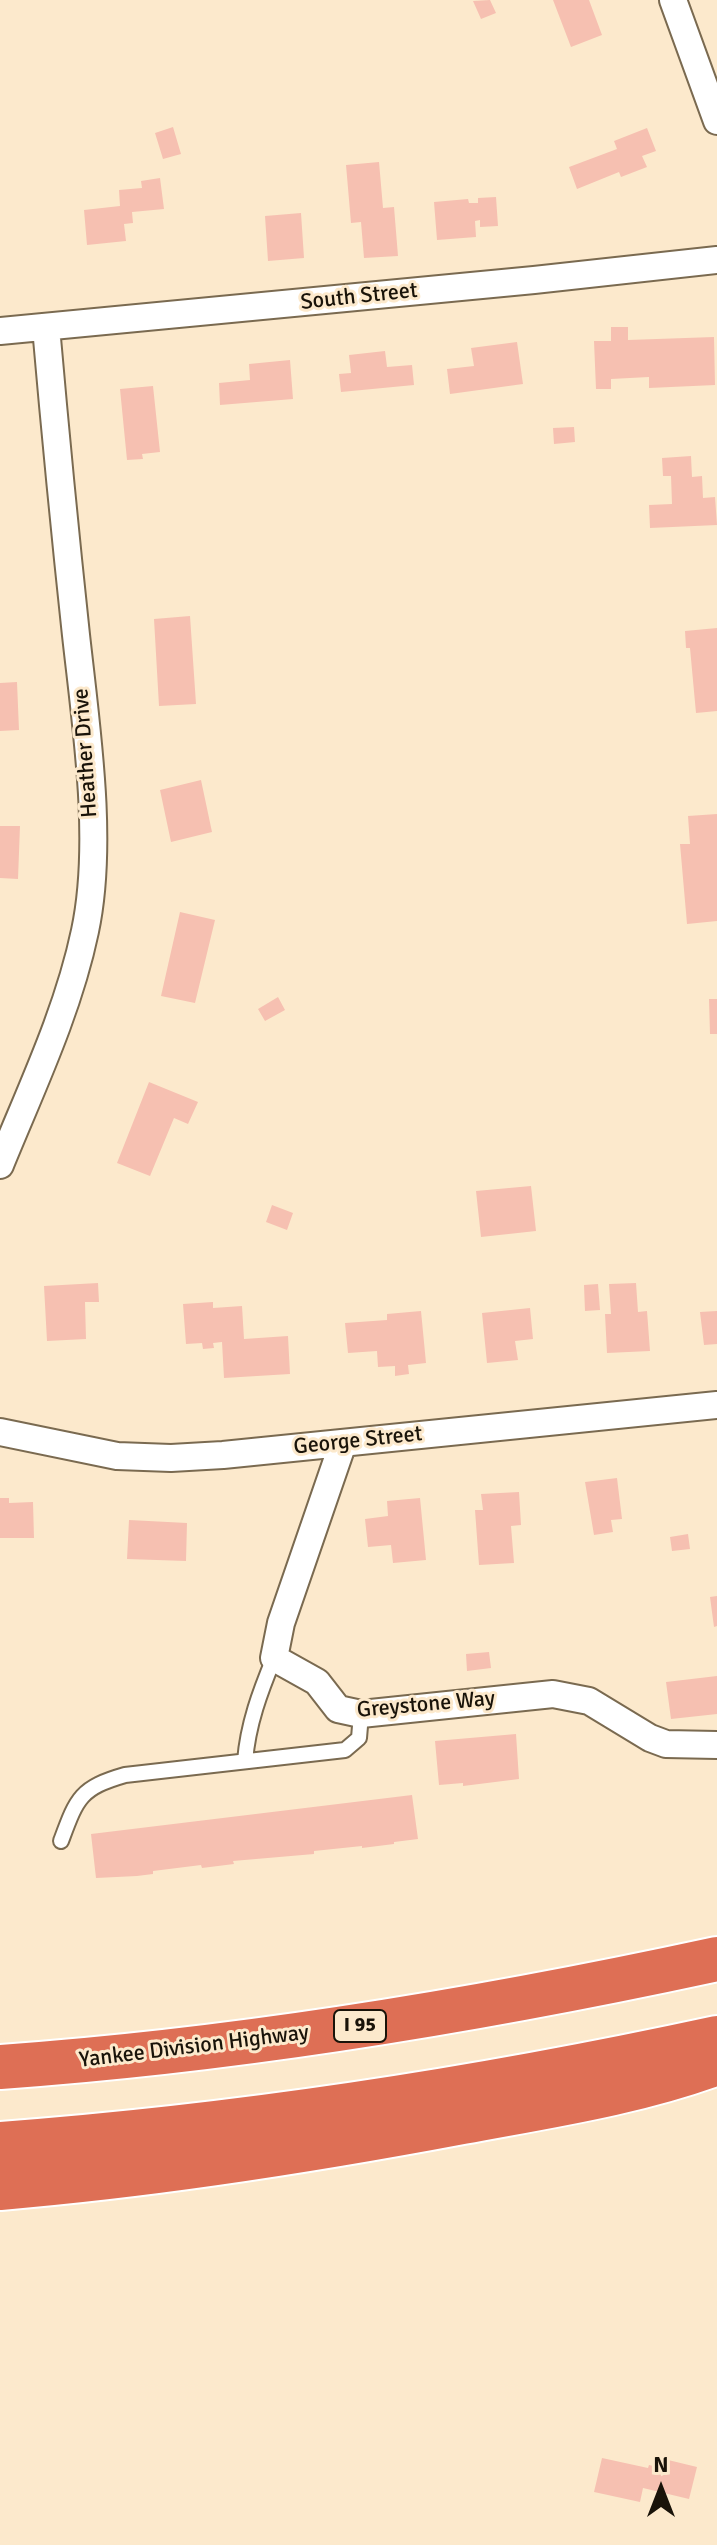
<!DOCTYPE html>
<html>
<head>
<meta charset="utf-8">
<style>
	body { margin:0 }
	#map { position:relative; width:717px; height:2545px; overflow:hidden; background:#fce9cc; font-family:Signika,sans-serif }
	canvas { display:block }
	.north { position:absolute; left:621px; top:2449px; width:80px; height:80px; -webkit-text-stroke:6px #fce9cc; paint-order:stroke; rotate:0deg; font-size:22px; font-weight:700; line-height:32px; text-align:center; color:#191309 }
	.north::after { content:''; display:block; margin:auto; width:28px; height:36px; background:#191309; clip-path:polygon(50% 0,100% 100%,50% 72%,0 100%) }
</style>
</head>
<body>
<div id="map">
<canvas width="717" height="2545"></canvas>
<div class="north">N</div>
</div>
<script>
const context = document.querySelector('canvas').getContext('2d');
context.lineJoin = 'round';
function fillPath(path, color) {
  context.fillStyle = color;
  context.fill(path, 'evenodd');
}
function strokePath(path, color, width, dash) {
  context.strokeStyle = color;
  context.lineWidth = width;
  context.lineCap = dash ? 'butt' : 'round';
  context.setLineDash(dash || []);
  context.stroke(path);
}
function write(font, color, halo, rows, align = 'center') {
  context.font = font + ' Signika,sans-serif';
  context.lineWidth = 6;
  context.setLineDash([]);
  context.textBaseline = 'middle';
  context.strokeStyle = halo;
  context.fillStyle = color;
  for (const [text, x, y, turn = 0] of rows) {
    context.save();
    context.translate(x, y);
    context.rotate((+turn || 0) * Math.PI / 180);
    context.textAlign = isNaN(turn) ? turn : align;
    if (halo) context.strokeText(text, 0, 0);
    context.fillText(text, 0, 0);
    context.restore();
  }
}
const building = new Path2D(`
	M490,0l6,13 -15,6 -8,-18z
	M553,0h36l13,35 -31,12z
	M173,127l8,27 -18,5 -8,-26z
	M647,128l9,23 -14,5 5,11 -26,10 -2,-5 -42,17 -8,-22 48,-18 -3,-8z
	M379,162l4,46 11,-1 4,49 -34,2 -3,-36 -10,1 -5,-58z
	M160,178l4,31 -32,3 1,11 -9,1 2,17 -39,4 -3,-35 36,-4 -1,-16 23,-2 -1,-7z
	M496,197l2,29 -18,1v-7l-5,1 1,16 -39,3 -3,-38 34,-3 1,4h9v-5z
	M301,213l3,45 -36,3 -3,-45z
	M611,327h17v13l86,-3 1,48 -66,3v-11l-38,2v10h-15l-2,-48h17z
	M517,342l6,42 -73,10 -3,-25 27,-3 -3,-18z
	M385,351l2,16 25,-2 2,20 -73,7 -2,-18 12,-1 -2,-18z
	M290,360l3,39 -73,6 -1,-22 31,-3 -1,-16z
	M153,386l7,66 -18,2 1,5 -16,1 -7,-71z
	M574,427l1,15 -21,2 -1,-16z
	M691,456l1,21 10,-1 1,22 12,-1 2,28 -67,3 -1,-23 23,-1 -1,-28h-8l-1,-18z
	M190,616l6,88 -37,2 -5,-87z
	M717,628v83l-21,2 -6,-65h-4l-1,-17z
	M17,682l2,48 -19,1v-48z
	M201,780l11,52 -41,10 -11,-52z
	M717,814v107l-30,3 -7,-80h10l-2,-28z
	M0,826h20l-2,53 -18,-1z
	M180,912l35,8 -20,83 -34,-7z
	M278,997l7,13 -20,11 -7,-12z
	M709,999h8v35h-7z
	M149,1082l49,20 -10,22 -14,-6 -24,58 -33,-13z
	M531,1186l5,45 -55,6 -5,-46z
	M272,1205l21,8 -6,17 -21,-8z
	M98,1283l1,19h-14l1,37 -39,2 -3,-55z
	M636,1283l2,29 9,-1 3,40 -43,2 -2,-39h6l-2,-30z
	M598,1284l2,26 -15,1 -1,-26z
	M213,1302v6l29,-2 2,33 44,-3 2,38 -66,4 -2,-36 -9,1 1,5 -11,1 -1,-6 -16,1 -3,-40z
	M530,1308l3,31 -18,2 3,19 -31,3 -5,-50z
	M421,1311l5,52 -18,2 1,9 -14,2v-10l-17,1 -1,-16 -29,2 -3,-30 42,-3v-6z
	M717,1311v33l-13,1 -4,-33z
	M617,1478l5,41 -11,1 2,12 -19,3 -9,-53z
	M519,1492l2,33 -10,1 3,37 -35,2 -4,-55h8l-2,-16z
	M0,1498h9v5l24,-1 1,36h-34z
	M420,1498l6,62 -33,3 -2,-18 -23,2 -3,-28 23,-3 -1,-15z
	M129,1520l58,3 -1,38 -59,-2z
	M688,1534l2,15 -18,2 -2,-14z
	M717,1596v30l-3,1 -4,-30z
	M489,1652l2,16 -24,3 -1,-17z
	M717,1676v38l-46,5 -5,-37z
	M516,1734l3,45 -56,7v-3l-24,2 -4,-44z
	M412,1795l6,44 -24,3v2l-32,4v-2l-48,5v3l-81,7 1,3 -32,4 -1,-3 -48,6v3l-16,2 -41,2 -5,-44z
	M602,2458l46,10 1,-3 13,3 2,-9 33,8 -8,32 -46,-11 -3,14 -46,-10z`);
const lane = new Path2D(`
	M245,1761c3,-37 15,-69 29,-103
	M61,1841c16,-43 19,-53 64,-66l220,-25 14,-12 2,-24`);
const street = new Path2D(`
	M673,0l44,121
	M0,331l534,-51 183,-20
	M0,1165c31,-76 68,-153 85,-234 19,-89 1,-205 -9,-296 -11,-102 -21,-205 -30,-308
	M0,1432l117,24 54,2 52,-3 494,-50
	M343,1443l-62,180 -7,35 43,24 21,27 23,5 192,-20 36,7 61,37 16,6 51,1`);
const highway = new Path2D(`
	M0,2067c241,-17 481,-57 717,-108
	M0,2144c241,-18 481,-55 717,-106
	M0,2188c156,-13 309,-37 463,-66 85,-16 173,-29 254,-59`);
const shields = [
	[360,2026,52]
];
const shieldNames = [
	["I 95",360,2026]
];
const streetNames = [
	["South Street",359,297,-6],
	["Heather Drive",86,753,-94],
	["George Street",358,1441,-6],
	["Greystone Way",426,1705,-5],
	["Yankee Division Highway",194,2047,-7]
];
fillPath(building, '#f6c0b1');
strokePath(lane, '#7a6a50', 18);
strokePath(street, '#7a6a50', 30);
strokePath(highway, '#fff', 48);
strokePath(lane, '#fff', 14);
strokePath(street, '#fff', 26);
strokePath(highway, '#de6f55', 44);
for (const [x, y, w] of shields) {
  const box = new Path2D();
  box.roundRect(x - w / 2, y - 16, w, 32, 6);
  context.fillStyle = '#fce9cc';
  context.fill(box);
  strokePath(box, '#191309', 2);
}
write('bold 20px', '#191309', null, shieldNames);
write('22px', '#191309', '#fce9cc', streetNames);
</script>
</body>
</html>
